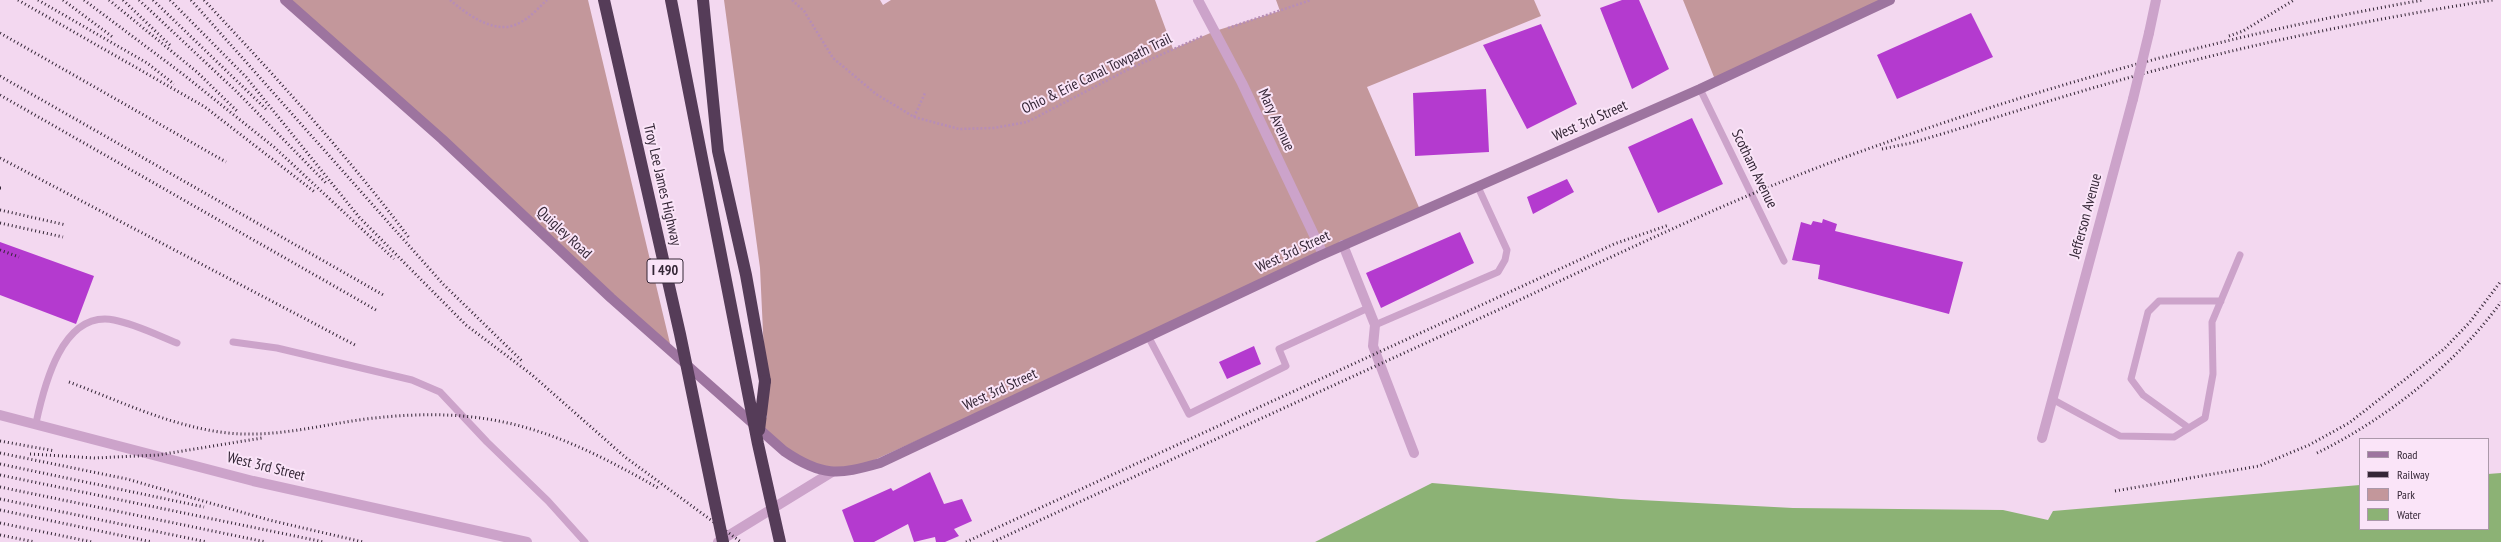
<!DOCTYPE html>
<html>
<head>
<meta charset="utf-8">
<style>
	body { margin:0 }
	#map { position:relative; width:2501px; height:542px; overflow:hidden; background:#f3d8f0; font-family:"PT Sans Narrow",sans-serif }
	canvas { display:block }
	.legend { position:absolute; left:2359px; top:438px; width:130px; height:92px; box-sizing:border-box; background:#fae4f8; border:1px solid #ab98aa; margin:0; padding:5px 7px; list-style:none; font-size:12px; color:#342636 }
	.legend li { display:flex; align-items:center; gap:8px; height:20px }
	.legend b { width:20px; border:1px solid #ab98aa }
</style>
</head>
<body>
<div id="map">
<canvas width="2501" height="542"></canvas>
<ul class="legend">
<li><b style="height:5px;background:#9d749f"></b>Road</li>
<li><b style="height:5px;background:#342636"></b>Railway</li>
<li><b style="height:11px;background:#c3979b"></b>Park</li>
<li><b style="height:11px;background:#8cb275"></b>Water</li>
</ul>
</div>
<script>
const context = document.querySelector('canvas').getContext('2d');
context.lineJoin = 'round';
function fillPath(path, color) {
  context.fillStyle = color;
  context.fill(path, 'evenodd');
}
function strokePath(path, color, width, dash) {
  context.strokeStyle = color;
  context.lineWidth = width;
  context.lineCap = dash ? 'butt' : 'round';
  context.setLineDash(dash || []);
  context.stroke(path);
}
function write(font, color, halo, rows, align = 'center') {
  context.font = font + ' "PT Sans Narrow",sans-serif';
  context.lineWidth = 4;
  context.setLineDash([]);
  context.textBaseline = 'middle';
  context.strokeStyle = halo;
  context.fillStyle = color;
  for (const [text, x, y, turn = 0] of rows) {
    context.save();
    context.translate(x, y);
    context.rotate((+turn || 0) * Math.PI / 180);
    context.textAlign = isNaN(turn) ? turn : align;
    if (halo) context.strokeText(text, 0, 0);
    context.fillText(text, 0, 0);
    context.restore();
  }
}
const green = new Path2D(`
	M285,0h303l84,352z
	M724,0h156l3,5 8,-5h264l18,49 42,-18 65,-20 -4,-11h258l7,16 -174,71 54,125 -571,259 -44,-5 -48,-38 9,-11 -7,-149z
	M1683,0h207l-174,82z`);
const water = new Path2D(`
	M2501,473v69h-1186l117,-59 189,16 172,9 210,2 45,10 5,-9 307,-26v44h128v-55z`);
const building = new Path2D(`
	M1622,0h17l30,69 -37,20 -32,-81z
	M1971,13l22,44 -96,42 -20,-44z
	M1541,24l36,80 -50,25 -44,-84z
	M1486,89l3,63 -74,4 -2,-63z
	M1692,118l31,66 -65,29 -30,-66z
	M1567,179l7,13 -41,22 -6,-17z
	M1823,219l14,5 -2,7 128,31 -14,52 -131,-35 2,-14 -28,-5 9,-38 10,3 2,-4 9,2z
	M1460,232l14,31 -93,45 -15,-35z
	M0,242l94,34 -18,48 -76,-29z
	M1254,346l7,18 -34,15 -8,-17z
	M930,472l14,32 18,-5 10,22 -18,8 5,7 -14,6h-9l-1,-5 -21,5 -6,-18 -34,18h-20l-12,-32 49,-22 2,3z`);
const path = new Path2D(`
	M450,0c18,15 47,37 71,22 10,-5 18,-15 26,-22
	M792,0l12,11 29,47 43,36 38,23 45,12 35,-1 33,-6 104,-54 72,-32
	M1228,28l83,-28
	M914,117l11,-24`);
const lane = new Path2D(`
	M1700,89l84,172
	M1375,325l123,-53 7,-12 2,-10 -29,-63
	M1148,336l41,78 97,-48 -7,-17 89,-41
	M233,342l44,6 135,32 28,12 47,50 61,59 37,41
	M2052,399l68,37 54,1 31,-19 8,-44 -1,-52 28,-67
	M36,423c8,-37 26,-113 78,-103 21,4 43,15 63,23
	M2189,428l-46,-33 -12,-16 17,-67 11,-11h62`);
const street = new Path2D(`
	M1198,0l44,83 81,171
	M2149,33l7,-33
	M1343,245l32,80 -2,21 41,107
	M0,415l253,66 274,61
	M2042,438l91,-339
	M718,542l114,-70`);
const secondary = new Path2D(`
	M285,0l157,139 169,159 173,153c38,26 54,24 96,12l437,-206 383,-168 190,-89`);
const highway = new Path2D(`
	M703,0l15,151 28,124 19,106`);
const rail = new Path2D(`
	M18,0l187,107 111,86
	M38,0l109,63 27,21
	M63,0l51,38
	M84,0l100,75 90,72 120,112
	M109,0l88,72 41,40
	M123,0l48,46
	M139,0l97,91 90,92
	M153,0l115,111
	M170,0l76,77 113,140 107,108 65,49 94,83 116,85
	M191,0l252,284 80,78
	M204,0c72,77 143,155 206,239
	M0,33l226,129
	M2229,36l14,-5 51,-31
	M0,76l385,220
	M0,95l376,215
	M1882,149l29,-6c66,-19 132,-41 199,-60 125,-36 255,-63 383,-83
	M0,158l355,187
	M0,188h2
	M0,210l66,15
	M0,223l63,14
	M0,250l19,7
	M69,382c51,19 103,45 159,51 47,5 92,-8 138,-14 123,-15 189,10 294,70
	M0,441l55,10
	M0,453l127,26 142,41 94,22
	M2317,453c69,-34 138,-88 184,-151
	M30,454l65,4 63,-3 104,-17
	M0,464l204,43
	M0,475l324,67
	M0,487l266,55
	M2115,491l144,-25 50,-21 40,-22 95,-74 26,-27 31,-41
	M0,499l207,43
	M0,510l152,32
	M0,523l92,19
	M0,535l35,7
	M966,542l648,-298 55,-19
	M993,542c168,-78 337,-155 505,-232 116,-54 232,-111 353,-155 185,-67 377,-121 572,-155`);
const streetBridge = new Path2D(`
	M2133,99l16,-66`);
const highwayBridge = new Path2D(`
	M604,0l76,334 43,208
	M671,0l87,444 22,98
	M759,430l6,-49`);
const shields = [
	[665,271,36]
];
const shieldNames = [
	["I 490",665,271]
];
const streetNames = [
	["Ohio & Erie Canal Towpath Trail",1097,74,-26],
	["Mary Avenue",1276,120,65],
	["West 3rd Street",1590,121,-24],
	["Scotham Avenue",1754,169,64],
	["Troy Lee James Highway",662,185,77],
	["Jefferson Avenue",2086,216,-75],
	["Quigley Road",564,233,43],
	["West 3rd Street",1293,252,-25],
	["West 3rd Street",1000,390,-25],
	["West 3rd Street",266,467,14]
];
fillPath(green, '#c3979b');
fillPath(water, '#8cb275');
fillPath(building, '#b43acf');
strokePath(path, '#b78db7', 2.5, [2, 2]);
strokePath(lane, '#cca3ca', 7);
strokePath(street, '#cca3ca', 10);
strokePath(secondary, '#9d749f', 10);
strokePath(highway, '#553c58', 12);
strokePath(rail, '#342636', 3, [1, 3]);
strokePath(streetBridge, '#cca3ca', 10);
strokePath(highwayBridge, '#553c58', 12);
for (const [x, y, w] of shields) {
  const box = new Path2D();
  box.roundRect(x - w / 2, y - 12, w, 24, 3);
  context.fillStyle = '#fae4f8';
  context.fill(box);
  strokePath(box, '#342636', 1);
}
write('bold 14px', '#342636', null, shieldNames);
write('15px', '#342636', '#fae4f8', streetNames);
</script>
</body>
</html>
